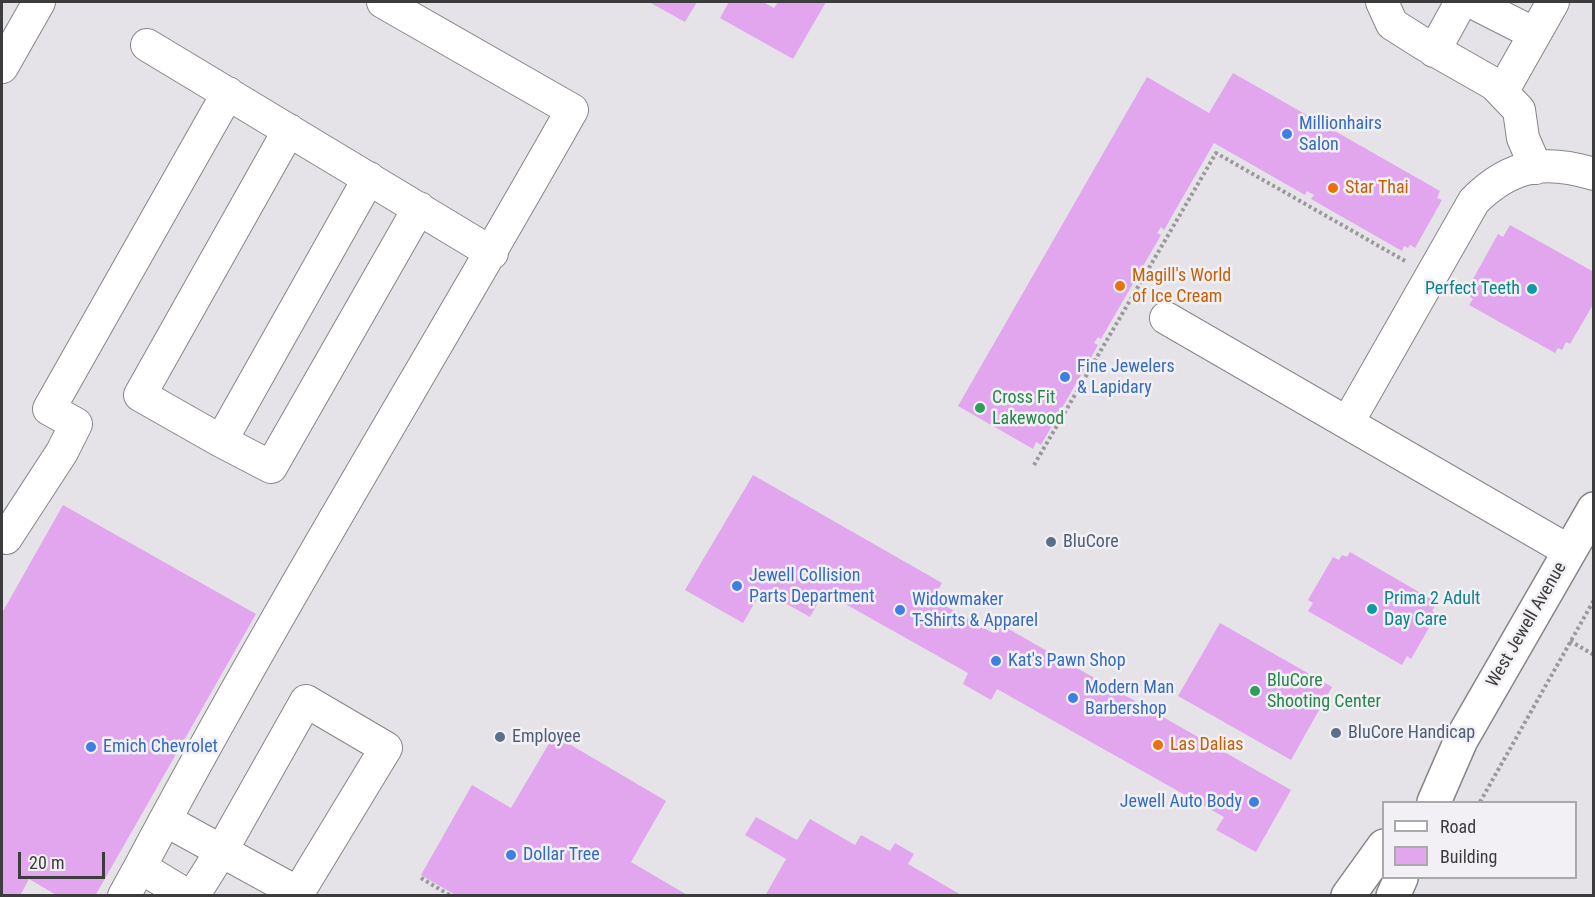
<!DOCTYPE html>
<html>
<head>
<meta charset="utf-8">
<style>
	body { margin:0 }
	#map { position:relative; width:1595px; height:897px; overflow:hidden; background:#e5e3e7; font-family:"Roboto Condensed",sans-serif }
	canvas { display:block }
	.frame { position:absolute; inset:0; border:3px solid #3c3c3d; pointer-events:none }
	.legend { position:absolute; left:1382px; top:801px; width:195px; height:78px; box-sizing:border-box; background:#f2f0f4; border:2px solid #a9a8ab; margin:0; padding:8px 10px; list-style:none; font-size:18px; color:#3c3c3d }
	.legend li { display:flex; align-items:center; gap:12px; height:30px }
	.legend b { width:30px; border:2px solid #a9a8ab }
	.scale { position:absolute; left:18px; top:852px; width:87px; height:27px; box-sizing:border-box; border:3px solid #3c3c3d; border-top:0; padding-left:8px; font-size:18px; line-height:21px; white-space:nowrap; color:#3c3c3d; -webkit-text-stroke:4px #f2f0f4; paint-order:stroke }
</style>
</head>
<body>
<div id="map">
<canvas width="1595" height="897"></canvas>
<div class="frame"></div>
<ul class="legend">
<li><b style="height:8px;background:#fff"></b>Road</li>
<li><b style="height:16px;background:#e1a6ee"></b>Building</li>
</ul>
<div class="scale">20 m</div>
</div>
<script>
const context = document.querySelector('canvas').getContext('2d');
context.lineJoin = 'round';
function fillPath(path, color) {
  context.fillStyle = color;
  context.fill(path, 'evenodd');
}
function strokePath(path, color, width, dash) {
  context.strokeStyle = color;
  context.lineWidth = width;
  context.lineCap = dash ? 'butt' : 'round';
  context.setLineDash(dash || []);
  context.stroke(path);
}
function write(font, color, halo, rows, align = 'center') {
  context.font = font + ' "Roboto Condensed",sans-serif';
  context.lineWidth = 5;
  context.setLineDash([]);
  context.textBaseline = 'middle';
  context.strokeStyle = halo;
  context.fillStyle = color;
  for (const [text, x, y, turn = 0] of rows) {
    context.save();
    context.translate(x, y);
    context.rotate((+turn || 0) * Math.PI / 180);
    context.textAlign = isNaN(turn) ? turn : align;
    if (halo) context.strokeText(text, 0, 0);
    context.fillText(text, 0, 0);
    context.restore();
  }
}
const building = new Path2D(`
	M649,2h48l-12,20z
	M729,2h34l11,6 4,-6h48l-33,57 -73,-41z
	M1233,73l207,118 -3,7 5,2 -27,48 -5,-3 -2,3 -4,-2 -2,5 -91,-52 3,-4 -7,-4 -2,4 -91,-52 -50,87 -3,-3 -4,6 4,2 -60,104 -3,-2 -4,6 4,2 -57,100 -5,-3 -3,7 -75,-43 189,-329 62,36z
	M1510,225l84,47v31l-24,41 -4,-2 -4,8 -4,-2 -3,5 -86,-48 4,-6 -3,-2 3,-6 -5,-3 30,-54 5,3z
	M753,475l189,108 -9,16 60,34 5,-10 293,167 -35,62 -40,-22 8,-13 -227,-128 -6,11 -28,-16 5,-11 -144,-81 -14,25 -48,-27 -19,33 -58,-33z
	M63,505l193,109 -161,282h-37l-29,-17 -9,17h-18v-283z
	M1350,552l81,47 -2,4 6,3 -3,5 5,3 -26,45 -4,-3 -5,9 -94,-54 5,-8 -5,-3 25,-43 6,3 3,-5 5,2z
	M1220,623l112,64 -41,73 -113,-64z
	M554,735l112,66 -35,61 58,34h-232l-36,-21 51,-90 39,23z
	M756,817l41,23 13,-21 45,26 6,-10 29,16 5,-8 19,11 -6,10 55,32h-198l21,-37 -41,-24z`);
const path = new Path2D(`
	M1034,465l182,-312 189,108
	M1570,641l24,14
	M1480,802l114,-202
	M421,878l30,18`);
const minor = new Path2D(`
	M1382,2l10,22 30,19 72,41 25,26 4,28 13,30
	M1472,2l63,32
	M147,45l345,208
	M1434,51l27,-49
	M2,67l37,-65
	M1502,92l51,-90
	M289,130l-149,265 81,46 50,26 148,-259
	M1166,318l403,233
	M1348,422l126,-221c37,-37 71,-42 120,-27
	M221,441l148,-263
	M2,535l4,3 56,-86 14,-28 -27,-15 179,-316
	M165,820l133,73 88,-145 -80,-47 -84,149 -29,46
	M140,867c136,-257 289,-504 432,-757l-189,-108
	M124,896l16,-29 48,29`);
const major = new Path2D(`
	M1434,802l27,-62 133,-231
	M1348,896l36,-50
	M1393,896l8,-18`);
const markers = [
	[1287,134,6,"#3f7fe0"],
	[1333,188,6,"#e8710a"],
	[1120,286,6,"#e8710a"],
	[1532,289,6,"#0f9aa8"],
	[1065,377,6,"#3f7fe0"],
	[980,408,6,"#2e9e5b"],
	[1051,542,6,"#5c6f8a"],
	[737,586,6,"#3f7fe0"],
	[1372,609,6,"#0f9aa8"],
	[900,610,6,"#3f7fe0"],
	[996,661,6,"#3f7fe0"],
	[1255,691,6,"#2e9e5b"],
	[1073,698,6,"#3f7fe0"],
	[1336,733,6,"#5c6f8a"],
	[500,737,6,"#5c6f8a"],
	[1158,745,6,"#e8710a"],
	[91,747,6,"#3f7fe0"],
	[1254,802,6,"#3f7fe0"],
	[511,855,6,"#3f7fe0"]
];
const shopNames = [
	["Millionhairs",1299,124],
	["Salon",1299,145],
	["Fine Jewelers",1077,367],
	["& Lapidary",1077,388],
	["Jewell Collision",749,576],
	["Parts Department",749,597],
	["Widowmaker",912,600],
	["T-Shirts & Apparel",912,621],
	["Kat's Pawn Shop",1008,661],
	["Modern Man",1085,688],
	["Barbershop",1085,709],
	["Emich Chevrolet",103,747],
	["Jewell Auto Body",1242,802,"right"],
	["Dollar Tree",523,855]
];
const foodNames = [
	["Star Thai",1345,188],
	["Magill's World",1132,276],
	["of Ice Cream",1132,297],
	["Las Dalias",1170,745]
];
const cultureNames = [
	["Perfect Teeth",1520,289],
	["Prima 2 Adult",1384,599,"left"],
	["Day Care",1384,620,"left"]
];
const leisureNames = [
	["Cross Fit",992,398],
	["Lakewood",992,419],
	["BluCore",1267,681],
	["Shooting Center",1267,702]
];
const serviceNames = [
	["BluCore",1063,542],
	["BluCore Handicap",1348,733],
	["Employee",512,737]
];
const streetNames = [
	["West Jewell Avenue",1527,625,-60]
];
fillPath(building, '#e1a6ee');
strokePath(minor, '#868588', 34);
strokePath(major, '#868588', 36);
strokePath(path, '#9a989b', 4, [3, 3]);
strokePath(minor, '#fff', 32);
strokePath(major, '#fff', 33);
for (const [x, y, r, color] of markers) {
  const dot = new Path2D();
  dot.arc(x, y, r, 0, 2 * Math.PI);
  context.fillStyle = color;
  context.fill(dot);
  strokePath(dot, '#f2f0f4', 2);
}
write('18px', '#366cbe', '#f2f0f4', shopNames, 'left');
write('18px', '#c56008', '#f2f0f4', foodNames, 'left');
write('18px', '#0d838f', '#f2f0f4', cultureNames, 'right');
write('18px', '#27864d', '#f2f0f4', leisureNames, 'left');
write('18px', '#4e5e75', '#f2f0f4', serviceNames, 'left');
write('18px', '#3c3c3d', '#f2f0f4', streetNames);
</script>
</body>
</html>
